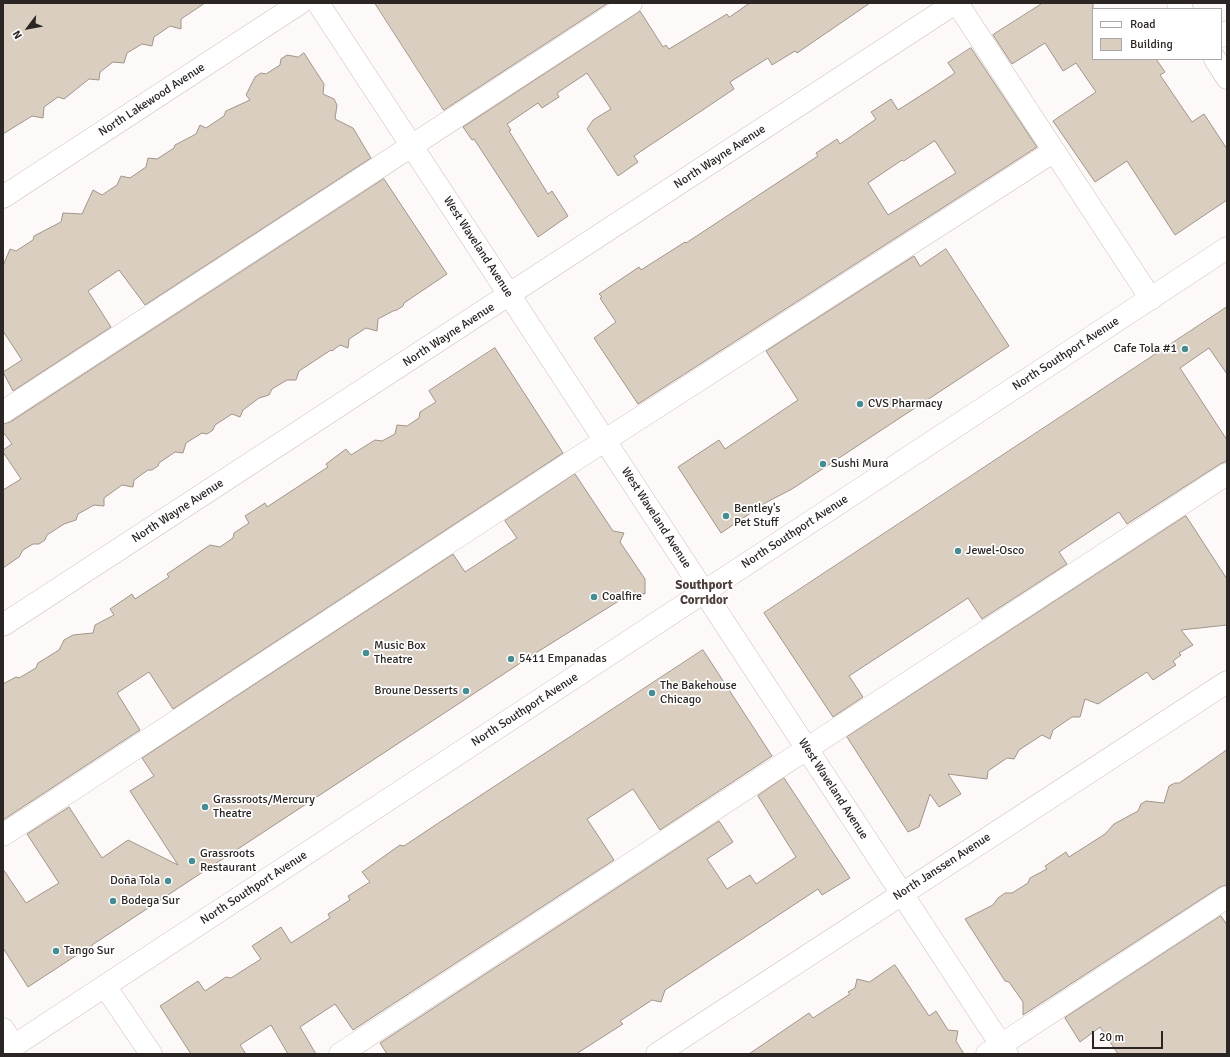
<!DOCTYPE html>
<html>
<head>
<meta charset="utf-8">
<style>
	body { margin:0 }
	#map { position:relative; width:1230px; height:1057px; overflow:hidden; background:#fdf9f8; font-family:Signika,sans-serif }
	canvas { display:block }
	.frame { position:absolute; inset:0; border:4px solid #2b2523; pointer-events:none }
	.legend { position:absolute; left:1092px; top:8px; width:130px; height:52px; box-sizing:border-box; background:#fff; border:1px solid #aaa8a7; margin:0; padding:5px 7px; list-style:none; font-size:12px; color:#2b2523 }
	.legend li { display:flex; align-items:center; gap:8px; height:20px }
	.legend b { width:20px; border:1px solid #aaa8a7 }
	.north { position:absolute; left:8px; top:8px; width:40px; height:40px; -webkit-text-stroke:3px #fff; paint-order:stroke; rotate:238deg; font-size:11px; font-weight:700; line-height:16px; text-align:center; color:#2b2523 }
	.north::after { content:''; display:block; margin:auto; width:14px; height:18px; background:#2b2523; clip-path:polygon(50% 0,100% 100%,50% 72%,0 100%) }
	.scale { position:absolute; left:1092px; top:1031px; width:71px; height:18px; box-sizing:border-box; border:2px solid #2b2523; border-top:0; padding-left:5px; font-size:12px; line-height:14px; white-space:nowrap; color:#2b2523; -webkit-text-stroke:3px #fff; paint-order:stroke }
</style>
</head>
<body>
<div id="map">
<canvas width="1230" height="1057"></canvas>
<div class="frame"></div>
<ul class="legend">
<li><b style="height:5px;background:#fff"></b>Road</li>
<li><b style="height:11px;background:#dacec1"></b>Building</li>
</ul>
<div class="north">N</div>
<div class="scale">20 m</div>
</div>
<script>
const context = document.querySelector('canvas').getContext('2d');
context.lineJoin = 'round';
function fillPath(path, color) {
  context.fillStyle = color;
  context.fill(path, 'evenodd');
}
function strokePath(path, color, width, dash) {
  context.strokeStyle = color;
  context.lineWidth = width;
  context.lineCap = dash ? 'butt' : 'round';
  context.setLineDash(dash || []);
  context.stroke(path);
}
function write(font, color, halo, rows, align = 'center') {
  context.font = font + ' Signika,sans-serif';
  context.lineWidth = 3.5;
  context.setLineDash([]);
  context.textBaseline = 'middle';
  context.strokeStyle = halo;
  context.fillStyle = color;
  for (const [text, x, y, turn = 0] of rows) {
    context.save();
    context.translate(x, y);
    context.rotate((+turn || 0) * Math.PI / 180);
    context.textAlign = isNaN(turn) ? turn : align;
    if (halo) context.strokeText(text, 0, 0);
    context.fillText(text, 0, 0);
    context.restore();
  }
}
const building = new Path2D(`
	M3,3h202l-24,16v10l-11,-3 -16,11 -2,9 -10,-2 -15,9 -3,10 -11,-1 -13,10 -1,8 -10,-1 -25,20 -6,-2 -14,10 -1,11 -11,-2 -29,18z
	M375,3h233l-164,107z
	M750,3h120l-73,50 -2,-2 -23,14 -4,-7 -38,24 4,7 -100,67 4,6 -20,14 -31,-47 6,-9 18,-11 -24,-36 -30,20 2,4 -17,11 -4,-5 -31,21 4,6 -2,1 39,63 4,-3 16,25 -30,21 -64,-98 -2,1 -9,-13 177,-116 23,36 3,-2 3,4 58,-35 2,3z
	M1043,3h50v56h63l9,13 -5,3 32,47 12,-8 23,35v51l-52,35 -48,-74 -32,21 -42,-61 43,-29 -20,-29 -13,8 -18,-28 -33,21 -19,-29z
	M971,48l66,99 -399,257 -44,-66 22,-16 -16,-24 2,-1 -3,-3 40,-27 2,3 44,-28 1,1 132,-87 -2,-3 21,-14 3,5 36,-25 -5,-7 20,-13 7,11 33,-21 24,-16 -7,-10zM935,141l21,32 -68,42 -20,-32 34,-23 1,1z
	M304,53l20,31 -1,10 11,5 3,6 -2,14 18,9 18,30 -226,147 -26,-35 -31,21 23,36 -98,64 -10,-19 19,-12 -19,-29v-65l7,-17 6,2 17,-11 1,-4 27,-14 2,-9 19,1 11,-24 9,5 15,-10 4,-9 9,2 16,-11 2,-9 9,1 17,-11 1,-3 21,-11 4,-9 6,3 18,-12 2,-5 24,-11 -4,-5 9,-18 6,-4 5,1 14,-9 1,-6 6,-4 11,2z
	M384,179l63,95 -43,29 -1,3 -6,4 -4,1 -15,8 -1,12 -11,-3 -17,11 -1,9 -8,-3 -8,6 -1,-1 -32,21 -3,9h-9l-15,9 -3,6 -10,3 -16,12 -3,7 -8,-3 -17,11 -2,5 -6,4 -5,-1 -16,10 -3,10 -8,-1 -16,11 -1,3 -6,4h-4l-14,10 -1,7 -11,-2 -18,13v8l-10,-1 -16,9 -2,6 -12,4 -17,11 -2,5 -6,4h-6l-10,6 -4,7 -16,11v-78l18,-11 -18,-27v-2l9,-6 -9,-12v-8l7,-2z
	M946,249l63,97 -217,143 -25,13 -46,31 -43,-66 41,-27 6,9 73,-49 -32,-49 148,-95 6,10z
	M1227,307v67l-18,-26 -29,20 47,72v21l-7,3 -93,60 -8,-12 -60,40 8,12 -85,55 -14,-21 -119,78 14,21 -30,20 -69,-104z
	M495,348l68,105 -390,256 -24,-37 -32,21 23,37 -137,90v-136l13,-7 3,1 17,-10 2,-5 21,-13 5,-10 9,-5 20,-2 2,-8 19,-10 -4,-6 22,-15 3,5 34,-22 -2,-3 43,-29 10,2 13,-9 1,-5 15,-10 -4,-7 20,-13 2,4 61,-40 -2,-3 20,-15 5,6 24,-15 7,1 13,-7 2,-9 10,1 12,-8 1,-6 16,-10 -7,-11z
	M575,474l38,57 11,2 -4,9 25,37v15l-12,-2 -102,64 -439,289 -1,6h-8l-55,36 -25,-39v-79l23,34 33,-20 -32,-49 42,-27 33,51 26,-18 50,25 -48,-74 24,-15 -12,-18 311,-204 12,18 52,-34 -12,-17z
	M1186,516l41,63v46l-46,5 12,15 -14,8 2,2 -8,6 3,4 -23,15 -6,-8 -49,32 -13,-5 -5,18h-8l-19,13 -3,9 -8,-4 -23,15 -5,9 -7,-1 -19,13 -1,8 -39,-5 13,20 -22,13 -9,-13 -11,33 -11,5 -61,-95z
	M703,650l69,106 -112,74 -27,-41 -46,30 27,41 -261,170 -18,-26 -35,23 16,27h-28l-17,-29 -31,20 6,9h-55l-31,-48 38,-25 7,10 21,-14 5,1 30,-19 -9,-13 29,-19 10,16 39,-25 -2,-4 22,-14 -2,-4 22,-14 -8,-10 38,-27 4,1 33,-22z
	M1227,750v135l-7,2 -197,128v-13l-14,-20 -4,-1 -40,-62 28,-14 5,-7 7,-5h7l16,-10 2,-5 17,-9 -2,-3 21,-14 3,5 36,-23 9,-10 24,-13 3,-7 5,-3 18,2 5,-17 6,-3h4z
	M784,778l66,100 -28,17 -4,-6 -38,25 -115,76 -4,12 -9,-2 -32,21 3,3 -47,30h-189l-7,-11 339,-222 14,21 -26,17 20,30 23,-14 6,9 40,-27 -38,-61z
	M1221,916l6,9v129h-109l-18,-27 -20,15 -15,-24z
	M895,965l34,51 7,-5 12,19 10,1 -2,10 8,13h-215l60,-41 4,5 37,-24 -2,-2 7,-4 2,-9 12,3z`);
const minor = new Path2D(`
	M318,3l689,1051
	M957,3l194,296
	M1178,3l4,6
	M1221,36l6,-4
	M1215,59l12,19
	M3,197l297,-194
	M3,412l628,-409
	M3,625l952,-622
	M3,835l570,-374 481,-310
	M105,986l46,68
	M3,1029l11,17
	M3,1053l1224,-805
	M340,1054l887,-580
	M657,1054l570,-372
	M987,1054l240,-157`);
const markers = [
	[1185,349,4,"#458c93"],
	[860,404,4,"#458c93"],
	[823,464,4,"#458c93"],
	[726,516,4,"#458c93"],
	[958,551,4,"#458c93"],
	[594,597,4,"#458c93"],
	[366,653,4,"#458c93"],
	[511,659,4,"#458c93"],
	[466,691,4,"#458c93"],
	[652,693,4,"#458c93"],
	[205,807,4,"#458c93"],
	[192,861,4,"#458c93"],
	[168,881,4,"#458c93"],
	[113,901,4,"#458c93"],
	[56,951,4,"#458c93"]
];
const streetNames = [
	["North Lakewood Avenue",152,100,-33],
	["North Wayne Avenue",720,157,-33],
	["West Waveland Avenue",478,247,57],
	["North Wayne Avenue",449,335,-33],
	["North Southport Avenue",1066,354,-33],
	["North Wayne Avenue",178,511,-33],
	["West Waveland Avenue",656,518,57],
	["North Southport Avenue",795,532,-33],
	["North Southport Avenue",525,710,-33],
	["West Waveland Avenue",833,789,57],
	["North Janssen Avenue",942,867,-33],
	["North Southport Avenue",254,888,-33]
];
const poiNames = [
	["Cafe Tola #1",1177,349,"right"],
	["CVS Pharmacy",868,404],
	["Sushi Mura",831,464],
	["Bentley's",734,509],
	["Pet Stuff",734,523],
	["Jewel-Osco",966,551],
	["Coalfire",602,597],
	["Music Box",374,646],
	["Theatre",374,660],
	["5411 Empanadas",519,659],
	["The Bakehouse",660,686],
	["Chicago",660,700],
	["Broune Desserts",458,691,"right"],
	["Grassroots/Mercury",213,800],
	["Theatre",213,814],
	["Grassroots",200,854],
	["Restaurant",200,868],
	["Doña Tola",160,881,"right"],
	["Bodega Sur",121,901],
	["Tango Sur",64,951]
];
const neighbourhoodNames = [
	["Southport",704,586],
	["Corridor",704,601]
];
fillPath(building, '#dacec1');
strokePath(building, '#a09589', 1);
strokePath(minor, '#cebcb7', 23);
strokePath(minor, '#fff', 22);
for (const [x, y, r, color] of markers) {
  const dot = new Path2D();
  dot.arc(x, y, r, 0, 2 * Math.PI);
  context.fillStyle = color;
  context.fill(dot);
  strokePath(dot, '#fff', 1.5);
}
write('12px', '#2b2523', '#fff', streetNames);
write('12px', '#2b2523', '#fff', poiNames, 'left');
write('bold 13px', '#4d3e3a', '#fff', neighbourhoodNames);
</script>
</body>
</html>
